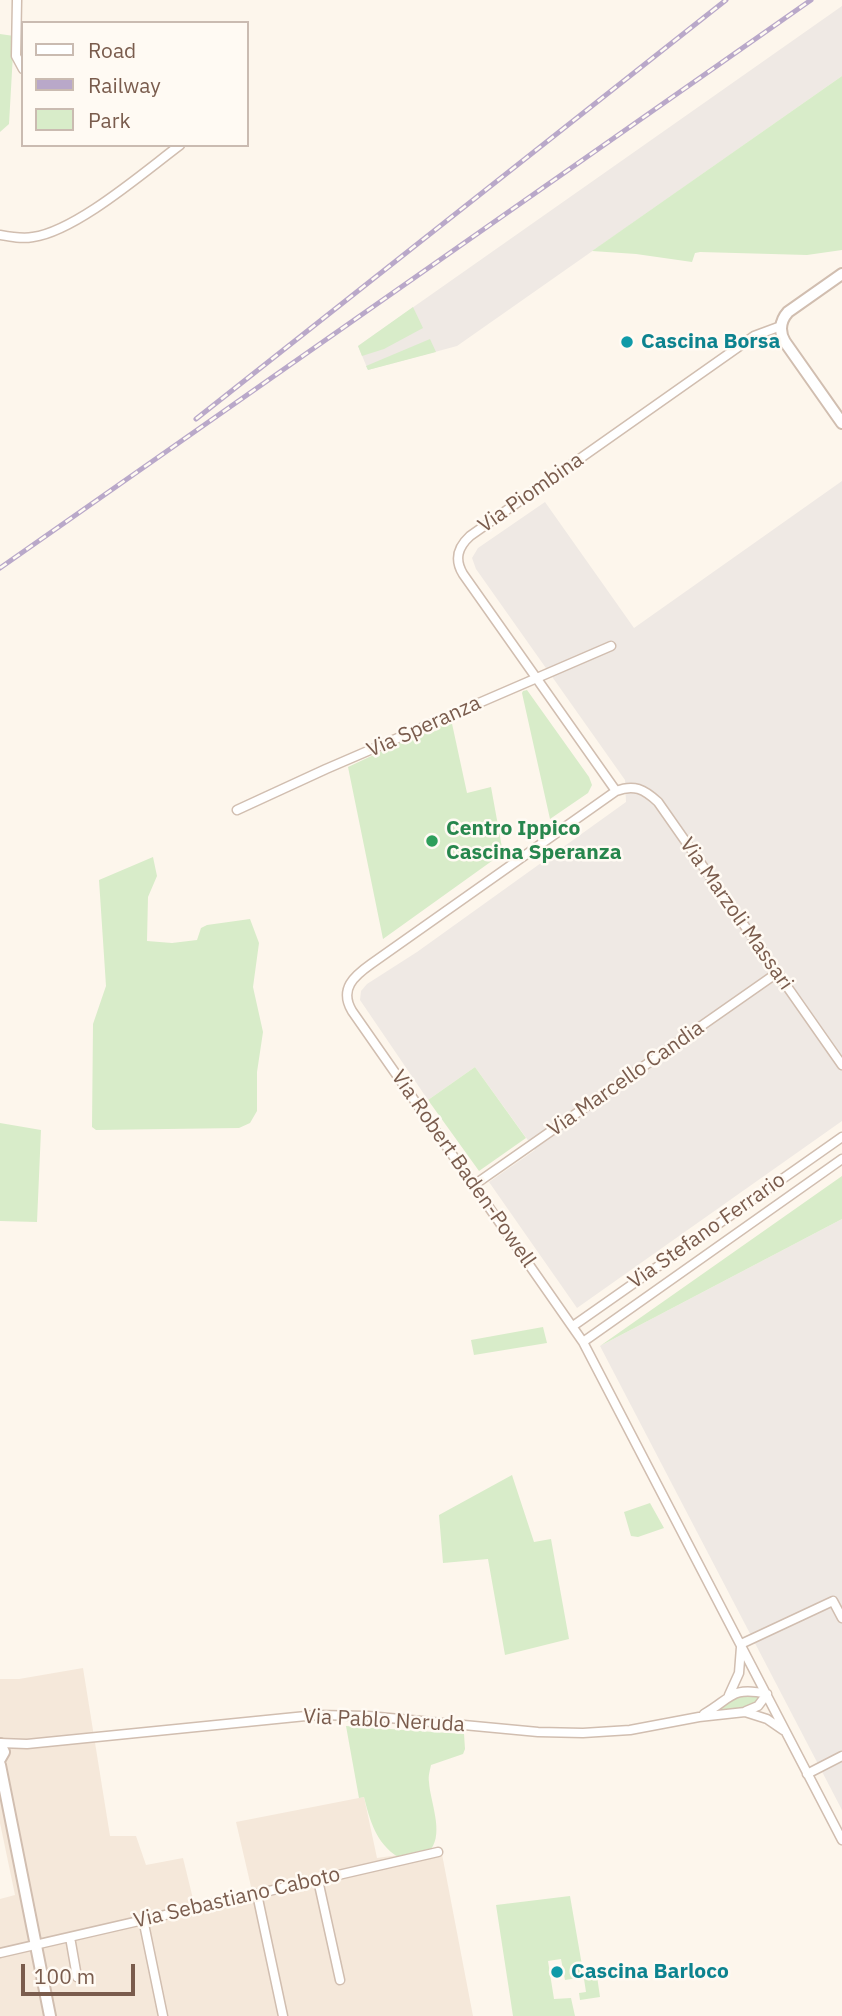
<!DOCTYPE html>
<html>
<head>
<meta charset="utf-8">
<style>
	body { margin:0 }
	#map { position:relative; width:842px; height:2016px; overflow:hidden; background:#fdf6ec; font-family:"IBM Plex Sans",sans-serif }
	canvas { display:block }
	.legend { position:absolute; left:21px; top:21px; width:228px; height:126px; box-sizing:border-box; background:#fffaf3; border:2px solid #cabbb1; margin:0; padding:9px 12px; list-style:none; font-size:21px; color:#7a5c4d }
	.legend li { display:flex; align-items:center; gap:14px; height:35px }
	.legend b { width:35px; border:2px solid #cabbb1 }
	.scale { position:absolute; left:21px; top:1964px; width:114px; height:32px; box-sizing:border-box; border:4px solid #7a5c4d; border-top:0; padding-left:9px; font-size:21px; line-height:24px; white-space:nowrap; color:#7a5c4d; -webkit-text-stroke:5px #fffaf3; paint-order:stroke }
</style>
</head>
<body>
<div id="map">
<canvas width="842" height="2016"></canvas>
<ul class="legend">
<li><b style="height:9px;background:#fff"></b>Road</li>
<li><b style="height:9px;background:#b9a8c9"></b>Railway</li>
<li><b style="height:19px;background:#d8ecc9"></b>Park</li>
</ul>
<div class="scale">100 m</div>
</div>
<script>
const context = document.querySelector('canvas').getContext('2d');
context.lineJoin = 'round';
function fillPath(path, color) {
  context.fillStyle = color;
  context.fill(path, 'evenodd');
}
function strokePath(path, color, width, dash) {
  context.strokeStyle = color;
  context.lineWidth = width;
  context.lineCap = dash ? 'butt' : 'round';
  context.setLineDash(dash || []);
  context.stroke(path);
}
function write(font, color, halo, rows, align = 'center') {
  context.font = font + ' "IBM Plex Sans",sans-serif';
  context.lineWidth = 5;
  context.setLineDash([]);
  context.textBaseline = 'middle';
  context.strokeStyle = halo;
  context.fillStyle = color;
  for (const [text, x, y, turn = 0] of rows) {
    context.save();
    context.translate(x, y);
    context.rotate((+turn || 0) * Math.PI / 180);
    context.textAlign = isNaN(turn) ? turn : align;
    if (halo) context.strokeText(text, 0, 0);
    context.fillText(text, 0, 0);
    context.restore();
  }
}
const residential = new Path2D(`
	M83,1668l27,168h26l10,29 37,-7 11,45 58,-12 -16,-69 128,-25 13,61 64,-9 32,167h-473v-117l15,-4 -15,-72v-144h19z`);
const industrial = new Path2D(`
	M842,6v70l-385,270 -89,24 -10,-24z
	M842,481v640l-265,187 -88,-126 46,-32 -60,-83 -47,33 -68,-100 1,-9 6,-7 50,-32 209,-150 -1,-22 -149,-211 -4,-11 6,-10 67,-46 89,126z
	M842,1219v591l-242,-464z`);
const green = new Path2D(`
	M0,34l14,2 -5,88 -9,8z
	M842,76v174l-35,5 -107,-3 -5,1 -3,9 -56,-8 -44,-3z
	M413,307l10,21 -39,21 -22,7 -4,-10z
	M430,339l6,13 -68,18 -2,-4z
	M527,690l62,87 3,8 -4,8 -38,26 -28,-126 1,-2z
	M451,719l16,74 24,-6 12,66 -120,86 -35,-172 81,-38 4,3 6,-3 2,-6z
	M153,857l4,19 -9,21 -1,44 25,2 25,-3 4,-12 6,-3 43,-6 9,24 -6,44 10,45 -6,40v39l-7,12 -11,5 -143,2 -4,-3 1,-103 13,-38 -7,-106z
	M475,1067l51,71 -47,33 -51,-71z
	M0,1123l41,7 -4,92 -37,-1z
	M842,1176v43l-242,127z
	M543,1327l4,16 -73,12 -3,-15z
	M512,1475l22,67 17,-3 18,100 -64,16 -17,-96 -45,4 -4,-48z
	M650,1503l14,25 -26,9 -7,-1 -7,-24z
	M754,1695l4,2 1,3 -10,8 -33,3 18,-15z
	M346,1726l118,8 1,15 -2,5 -32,11c-1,5 -3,11 -2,17 1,19 15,50 2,67l-33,8c-22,-14 -28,-36 -34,-60l-5,1z
	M570,1896l14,81 -19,3 -4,-21 -13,2 6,38 17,-1 4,18h-62l-17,-111z
	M597,1976l3,21 -20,3 -1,-7 7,-1 -2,-13z`);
const minor = new Path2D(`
	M17,0l-1,56 7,13
	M0,235c11,2 22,4 33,2 43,-6 111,-65 147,-92
	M616,791l-153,-217c-9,-15 -5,-27 7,-38l284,-200 27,-10
	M237,810l89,-41 285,-123
	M842,1065l-184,-263c-14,-13 -24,-18 -42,-11l-245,173c-17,12 -32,25 -19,47l231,331 259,498
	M474,1185l303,-212
	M573,1326l269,-189
	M583,1342l259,-183
	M741,1644l92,-43 9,17
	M729,1695l10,-22 2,-26
	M746,1711l12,-5 9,-12
	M704,1714c28,-16 27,-28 63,-20
	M0,1743l27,1 289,-29 52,1 170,16 45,1 47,-3 69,-13 46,-5 22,7 16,11
	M807,1774l35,-18
	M318,1880l22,100
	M257,1894l26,122
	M143,1919l20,97
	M70,1937l7,40
	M0,1953l438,-101`);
const tertiary = new Path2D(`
	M842,274l-54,38c-8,9 -9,20 -3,30l57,81
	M0,1744l4,8 -4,7
	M0,1765l50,251`);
const rail = new Path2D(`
	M196,419l530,-419
	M0,568l811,-568`);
const markers = [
	[627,342,7,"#0f9aa8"],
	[432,841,7,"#2e9e5b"],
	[557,1972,7,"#0f9aa8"]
];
const cultureNames = [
	["Cascina Borsa",641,342],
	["Cascina Barloco",571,1972]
];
const streetNames = [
	["Via Piombina",531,493,-35],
	["Via Speranza",424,727,-24],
	["Via Marzoli Massari",736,914,55],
	["Via Marcello Candia",626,1079,-35],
	["Via Robert Baden-Powell",463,1169,55],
	["Via Stefano Ferrario",707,1231,-35],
	["Via Pablo Neruda",384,1721,3],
	["Via Sebastiano Caboto",237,1898,-13]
];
const leisureNames = [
	["Centro Ippico",446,829],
	["Cascina Speranza",446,853]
];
fillPath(residential, '#f5e8da');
fillPath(industrial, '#efe9e4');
fillPath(green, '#d8ecc9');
strokePath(minor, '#d1beb0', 11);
strokePath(tertiary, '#d1beb0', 14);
strokePath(minor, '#fff', 8);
strokePath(tertiary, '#fff', 10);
strokePath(rail, '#b9a8c9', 5);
strokePath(rail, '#fffaf3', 2.5, [8]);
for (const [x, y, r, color] of markers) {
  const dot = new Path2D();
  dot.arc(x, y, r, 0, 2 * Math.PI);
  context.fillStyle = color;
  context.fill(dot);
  strokePath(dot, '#fffaf3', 2.5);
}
write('bold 21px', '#0d838f', '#fffaf3', cultureNames, 'left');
write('21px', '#7a5c4d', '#fffaf3', streetNames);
write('bold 21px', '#27864d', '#fffaf3', leisureNames, 'left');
</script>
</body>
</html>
